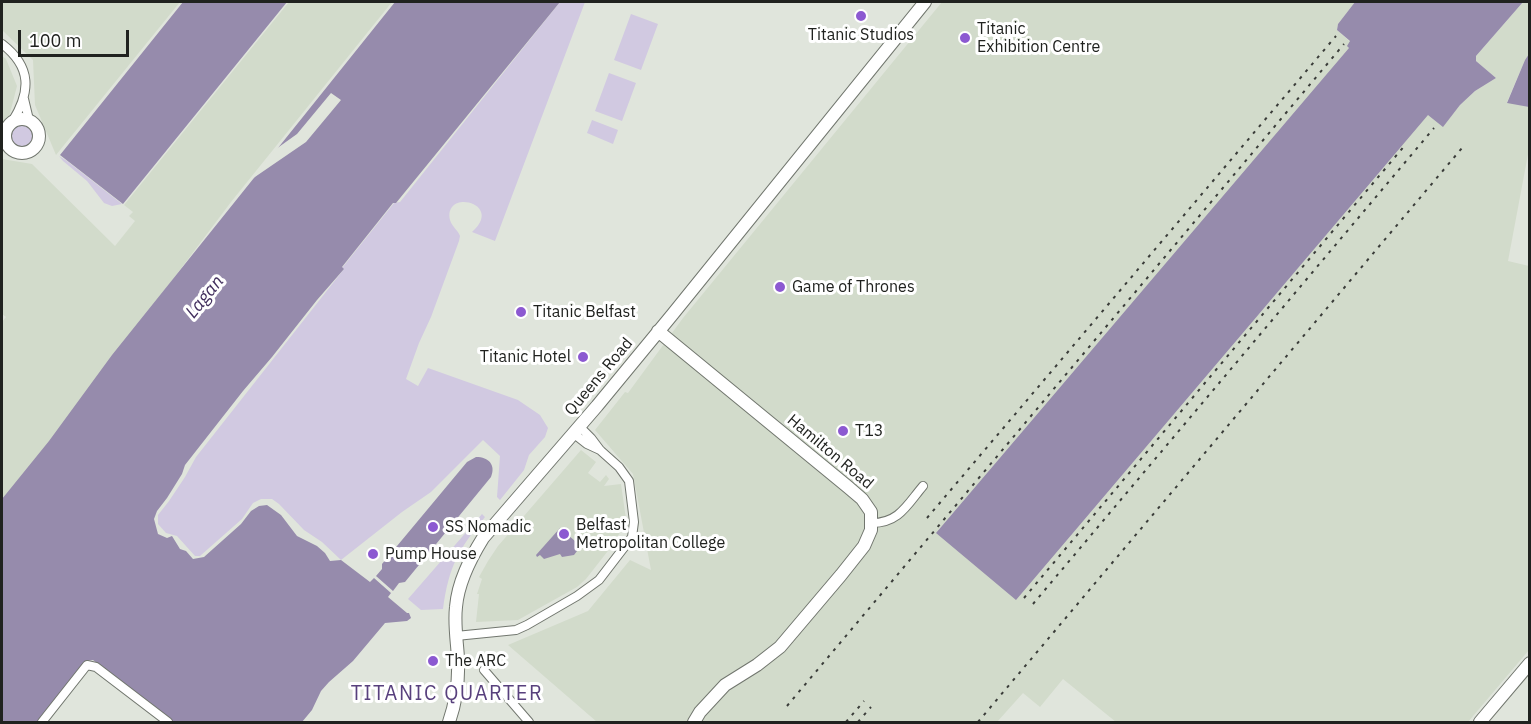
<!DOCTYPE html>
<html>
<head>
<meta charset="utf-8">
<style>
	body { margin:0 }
	#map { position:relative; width:1531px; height:724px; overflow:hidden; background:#e0e5dc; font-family:"IBM Plex Sans",sans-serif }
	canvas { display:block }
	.frame { position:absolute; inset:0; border:3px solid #20221f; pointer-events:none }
	.scale { position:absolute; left:18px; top:30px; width:111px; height:27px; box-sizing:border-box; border:3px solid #20221f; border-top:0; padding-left:8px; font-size:18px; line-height:21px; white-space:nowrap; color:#20221f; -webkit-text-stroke:4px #fff; paint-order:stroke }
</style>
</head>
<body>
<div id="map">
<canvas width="1531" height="724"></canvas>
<div class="frame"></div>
<div class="scale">100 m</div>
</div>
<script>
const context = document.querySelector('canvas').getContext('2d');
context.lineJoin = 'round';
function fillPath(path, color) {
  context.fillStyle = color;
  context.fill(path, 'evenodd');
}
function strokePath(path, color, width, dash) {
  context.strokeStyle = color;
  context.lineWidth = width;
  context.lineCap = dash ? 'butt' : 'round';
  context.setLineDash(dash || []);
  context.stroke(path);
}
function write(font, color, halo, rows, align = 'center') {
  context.font = font + ' "IBM Plex Sans",sans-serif';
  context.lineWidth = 6;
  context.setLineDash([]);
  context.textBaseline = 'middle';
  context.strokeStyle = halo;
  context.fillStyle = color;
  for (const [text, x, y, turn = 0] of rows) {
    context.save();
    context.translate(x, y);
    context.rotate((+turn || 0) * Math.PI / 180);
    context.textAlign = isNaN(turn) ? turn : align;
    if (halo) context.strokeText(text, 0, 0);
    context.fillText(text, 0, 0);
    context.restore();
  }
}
const built = new Path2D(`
	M2,2h178l-124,153 -21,-50 -2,-45 -31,-30z
	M289,2h103l-161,200 -137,182 -92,120v-182l4,-5 -4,-3v-155l30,5 83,82 20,-25 -6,-5 4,-4 -9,-7z
	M942,2h413l-17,22 -1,6 106,96 17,-21 15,-14 21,-13 -20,-17v-5l47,-54h6v52l-4,6 -18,42 23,5 -1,42 -21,112 21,5v384l-61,72h-352l-53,-43 -23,28 -17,-14 -26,29h-400l-89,-77 80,-34 42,-51 21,10 -18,-96 -38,-44 30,-38 3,1 55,-75z
	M2,56l4,3 11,27 -8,31 -7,8z
	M581,450l15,12 -8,11 12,9 6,-7 3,4 -5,7 17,-2 5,35 -5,1 1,10 -5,7 1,1 -32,41 -9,8 -59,33 -42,2 3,-28h-2l5,-15 -3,-2 9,-16 10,-15z`);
const green = new Path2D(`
	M560,2h25l-90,239 -23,-9c33,-29 -29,-44 -22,-12 2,7 8,10 10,16l-1,5 -28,76 -12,26 -13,36 12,7 10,-18 90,32 22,15 8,13 -3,9 -16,18 -5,15 -24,30 -3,-3 3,-41 -17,-16 -52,52 -29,20 -61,48 -19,-18 -18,-12 -25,-26 -7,-5h-11l-8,4 -11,16 -42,37h-5l-18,-20 -11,-3 -8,-9v-9l11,-14 16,-24 11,-20 148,-188 -2,-1 52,-65 6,-1z
	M631,14l27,10 -17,46 -27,-10z
	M609,73l27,10 -14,38 -27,-10z
	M592,120l26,10 -5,14 -26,-11z
	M9 136a12 12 0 1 1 24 0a12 12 0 1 1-24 0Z
	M59,156l8,5 55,43 -10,2 -8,-3 -17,-22 -24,-20z
	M482,514l3,3c-27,33 -36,49 -42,92l-22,1 -13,-11z`);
const water = new Path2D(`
	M183,2h104l-164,202 -63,-49z
	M395,2h165l-164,201h-3l-51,64 2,2 -27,31 -45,57 -29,34 -58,74 -3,9 -15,24 -10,13 -3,8 4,15 9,4 5,-2 8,13 6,2 7,8 11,-2 37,-33 10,-13 8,-5 8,-1 14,10 16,21 20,10 8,7 5,8 11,-1 29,22 4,-4 17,15 -3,4 19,16h2l2,5 -4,3 -22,2 -32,38 -24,21 -8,9 -9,19 -10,12h-130l-79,-62 -8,1 -48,61h-35v-223l47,-58 63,-86z
	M1355,2h168l-47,54v5l20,17 -21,13 -15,14 -17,22 -15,-12 -412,485 -80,-67 413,-485 -2,-2 3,-5 -13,-11 1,-6z
	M1529,54v53l-22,-4 18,-43z
	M476,457c13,0 20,8 15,20l-86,105 -6,1 -6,8 -17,-15 6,-7v-5l85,-102z
	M560,528l5,4 -4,6 1,1 6,-4 7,6 3,-3 5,5 -9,12 -12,2 -2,-3 -16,5 -4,-4 -3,2 -1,-2z`);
const pier = new Path2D(`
	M331,93l10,7 -35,42 -54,37 24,-30 21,-15z`);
const street = new Path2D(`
	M2,44c30,23 29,48 10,78
	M24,99l5,21
	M573,433l14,11 13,6
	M872,523c27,0 35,-18 51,-37
	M456,636l60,-6 11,-5 50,-29 22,-16 33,-43 2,-15 -5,-41 -10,-14 -19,-17 -9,-12 -12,-12
	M484,670l45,52
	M42,722l45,-57 9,2 72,55`);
const secondary = new Path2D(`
	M5 136a17 17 0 1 1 34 0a17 17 0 1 1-34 0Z
	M658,331l190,156 14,12 9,13v18l-7,16 -23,29 -61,72 -23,18 -32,20 -25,27 -6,10
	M449,722c7,-20 10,-42 9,-64 -1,-17 -4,-34 -2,-51 2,-25 14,-48 27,-69l114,-132 75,-91 253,-313
	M1480,722l50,-59`);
const rail = new Path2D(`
	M927,518l409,-482
	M1024,598l382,-454
	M1033,604l401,-476
	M787,706l557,-662
	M846,722l18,-21
	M858,722l13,-15
	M978,722l484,-574`);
const markers = [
	[861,16,6,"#8c59d1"],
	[965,38,6,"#8c59d1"],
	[780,287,6,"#8c59d1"],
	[521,312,6,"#8c59d1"],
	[583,357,6,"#8c59d1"],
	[843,431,6,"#8c59d1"],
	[433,527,6,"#8c59d1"],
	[564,534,6,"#8c59d1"],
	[373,554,6,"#8c59d1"],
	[433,661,6,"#8c59d1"]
];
const poiNames = [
	["Titanic",977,29],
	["Exhibition Centre",977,47],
	["Titanic Studios",861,35,"center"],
	["Game of Thrones",792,287],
	["Titanic Belfast",533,312],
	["Titanic Hotel",571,357,"right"],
	["T13",855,431],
	["Belfast",576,525],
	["Metropolitan College",576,543],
	["SS Nomadic",445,527],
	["Pump House",385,554],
	["The ARC",445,661]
];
const streetNames = [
	["Queens Road",599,377,-50],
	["Hamilton Road",830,452,40]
];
const waterNames = [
	["Lagan",205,297,-51]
];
const quarterNames = [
	["TITANIC QUARTER",447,694]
];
fillPath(built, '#d2dbcb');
fillPath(green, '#d1c9e1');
fillPath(water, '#968bac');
fillPath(pier, '#e0e5dc');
strokePath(street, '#71766e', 10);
strokePath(secondary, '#71766e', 14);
strokePath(street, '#fff', 8);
strokePath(secondary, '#fff', 12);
strokePath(rail, '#3a3c39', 2, [3, 6]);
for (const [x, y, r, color] of markers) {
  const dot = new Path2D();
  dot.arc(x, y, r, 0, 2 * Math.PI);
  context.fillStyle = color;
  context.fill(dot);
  strokePath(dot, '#fff', 2);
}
write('16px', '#20221f', '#fff', poiNames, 'left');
write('16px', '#20221f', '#fff', streetNames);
write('italic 18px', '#422f5e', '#fff', waterNames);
context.letterSpacing = '1.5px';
write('20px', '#58407d', '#fff', quarterNames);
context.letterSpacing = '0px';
</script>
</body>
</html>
